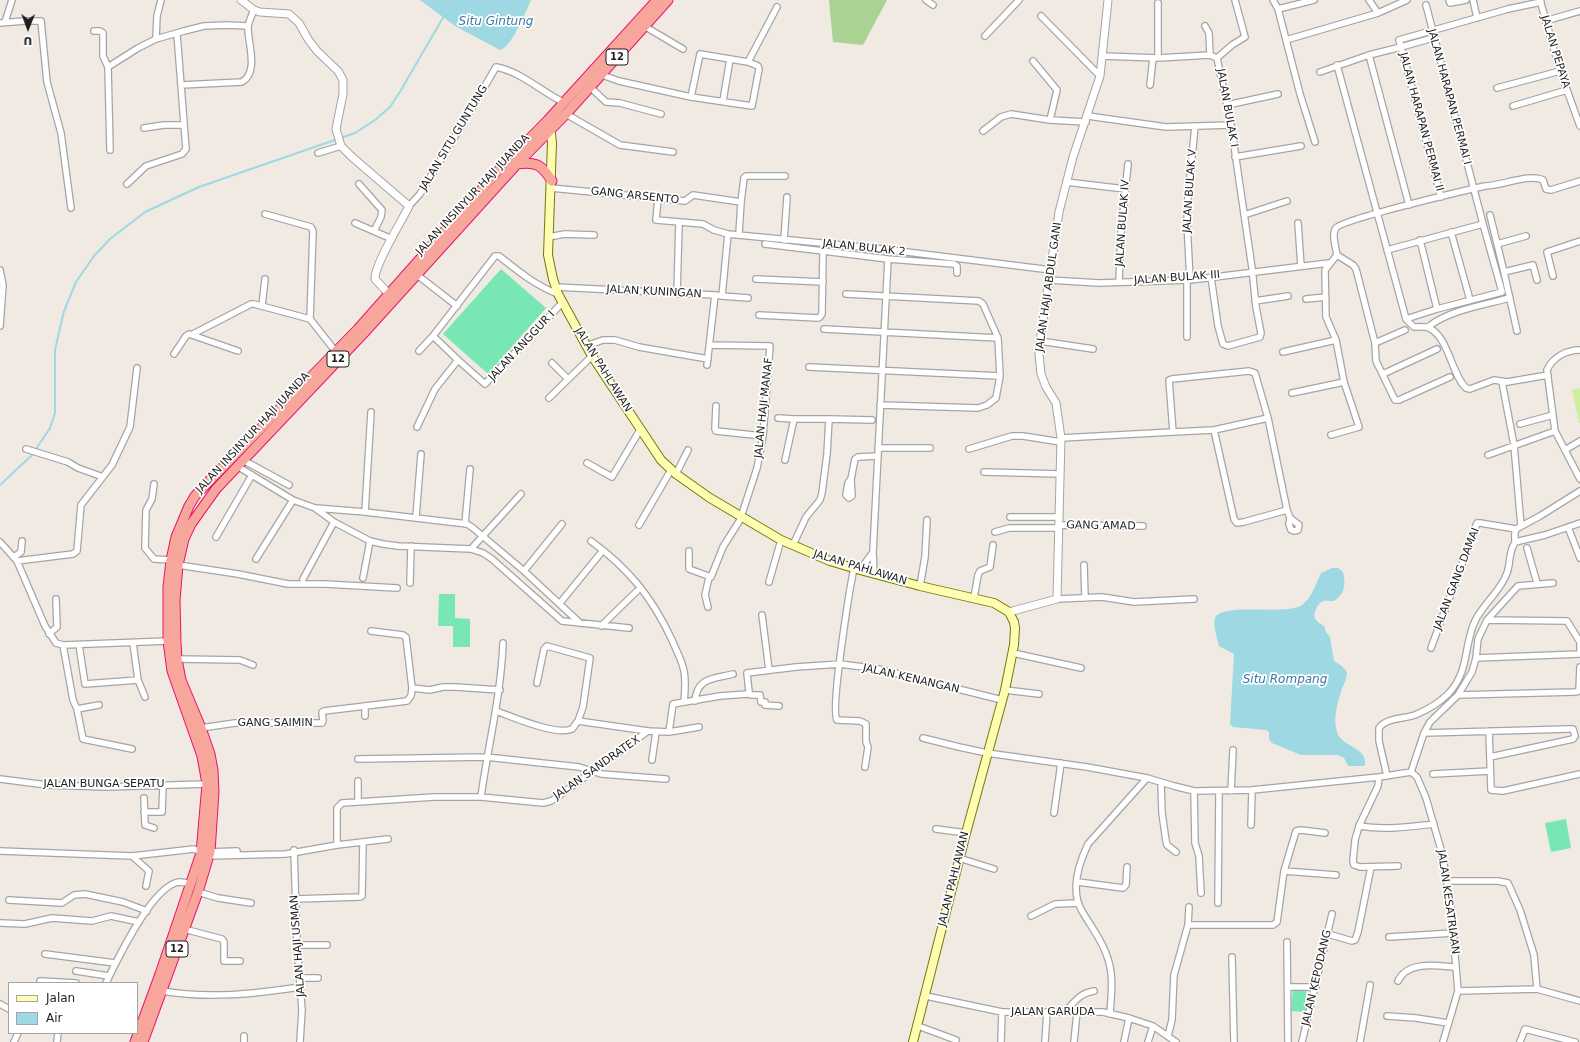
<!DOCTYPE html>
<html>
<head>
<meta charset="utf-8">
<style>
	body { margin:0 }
	#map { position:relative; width:1580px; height:1042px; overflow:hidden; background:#f0eae2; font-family:"DejaVu Sans",sans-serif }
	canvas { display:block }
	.legend { position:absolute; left:8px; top:982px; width:130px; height:52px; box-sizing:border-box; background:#fff; border:1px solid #a5a5a5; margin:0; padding:5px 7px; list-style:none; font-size:12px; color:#1e1e1e }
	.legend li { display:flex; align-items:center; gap:8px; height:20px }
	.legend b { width:20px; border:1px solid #a5a5a5 }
	.north { position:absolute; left:8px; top:8px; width:40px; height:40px; -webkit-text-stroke:3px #fff; paint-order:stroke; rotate:181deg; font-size:11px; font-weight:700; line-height:16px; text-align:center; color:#1e1e1e }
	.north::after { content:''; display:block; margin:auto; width:14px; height:18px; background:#1e1e1e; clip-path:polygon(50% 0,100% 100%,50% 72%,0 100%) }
</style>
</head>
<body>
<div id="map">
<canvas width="1580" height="1042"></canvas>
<ul class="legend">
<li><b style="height:5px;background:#fffdb1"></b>Jalan</li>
<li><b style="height:11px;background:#9ed8e2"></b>Air</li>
</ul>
<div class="north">U</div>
</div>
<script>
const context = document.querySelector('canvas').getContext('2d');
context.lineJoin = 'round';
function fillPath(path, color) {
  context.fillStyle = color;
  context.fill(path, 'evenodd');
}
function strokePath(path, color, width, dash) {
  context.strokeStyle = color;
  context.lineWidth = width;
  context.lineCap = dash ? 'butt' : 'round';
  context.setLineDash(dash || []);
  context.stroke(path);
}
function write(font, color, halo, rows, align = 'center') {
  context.font = font + ' "DejaVu Sans",sans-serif';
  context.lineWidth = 3.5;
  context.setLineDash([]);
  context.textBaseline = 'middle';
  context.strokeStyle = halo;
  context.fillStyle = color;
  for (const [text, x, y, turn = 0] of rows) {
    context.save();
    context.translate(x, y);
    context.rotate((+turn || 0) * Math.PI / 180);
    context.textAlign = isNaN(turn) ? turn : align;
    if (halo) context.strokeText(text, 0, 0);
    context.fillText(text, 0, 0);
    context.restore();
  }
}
const grass = new Path2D(`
	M1580,388v35h-1l-7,-33z`);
const forest = new Path2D(`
	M829,0h58l-24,45 -30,-3z`);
const pitch = new Path2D(`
	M501,269l45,39 -58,66 -45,-40z
	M439,594h16v24l15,1v28h-17v-21h-15z
	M1566,819l5,29 -20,4 -6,-29z
	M1293,988l14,1 -2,23 -14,-1z`);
const water = new Path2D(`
	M420,0h111c-5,11 -19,47 -31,50l-45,-24z
	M1332,568h6l5,4c3,11 2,22 -9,29 -4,0 -10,-1 -13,1 -4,3 -9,13 -5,18 1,2 5,4 8,6l2,6 4,5 4,24 8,5 5,6c0,7 -4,13 -6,20 -4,11 -8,28 -4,40 4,15 31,15 28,33l-2,1h-15l-4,-8 -6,-3h-37l-29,-12 -3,-4v-7l-3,-2 -33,-3 -3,-3 4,-70 -15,-8c-1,-7 -7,-21 -4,-28 8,-16 70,-2 87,-13 11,-9 13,-20 19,-32z`);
const stream = new Path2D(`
	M0,485l32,-30 18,-27 5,-15v-63l9,-39 12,-29 18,-26 16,-17 35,-27 54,-25 156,-54 20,-13 15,-13 11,-17 43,-74`);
const minor = new Path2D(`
	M926,0l7,5
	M1273,0l5,9 22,85 15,48
	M1369,0l9,13
	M1449,0l1,3 16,-3
	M1473,0l4,18
	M1540,0l20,71 20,55
	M1158,3v55
	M1278,9l36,-9
	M1041,16l59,60
	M1545,21l35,-10
	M5,22l7,-22
	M0,23l25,-2h16l6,61 14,51 10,75
	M644,26l39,23
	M1205,26l4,7 1,22
	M94,31h6l3,2v23l5,11
	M985,36l34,-36
	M1433,38l-32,9 40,150
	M156,39l1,-23 4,-16
	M1286,40l92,-27 29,-13
	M700,54l48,8 10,4 1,3 -7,37 -61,-9z
	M1369,55l40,150
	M1102,56l56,2 52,-3 7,3 14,67 21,143 4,39 5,26 -1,4 -32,9 -5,-2 -5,-18 -7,-49
	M1217,58l15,-13 13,-8 -10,-37
	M1033,61l24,29 -7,30
	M748,62l29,-55
	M1337,65l69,254 8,8c4,0 11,-1 15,1 20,9 22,46 37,60l4,1 24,-9 13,2 41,-7
	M1320,72l49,-17 32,-8 -2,-7 109,-31 33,-7
	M602,75l17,6 72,16
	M181,85l61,-3c17,-10 6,-38 6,-54 0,-6 4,-13 6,-18
	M1150,85l3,-27
	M590,87l16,15 14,1 41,11
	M1497,88l63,-17
	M723,101l7,-42
	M1227,105l51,-11
	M1513,106l54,-16
	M566,114l54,31 53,7
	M1088,116l78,11 65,-2
	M144,128l20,-3h20
	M983,131l18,-14 10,-3 39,6 36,2
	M110,150l-2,-83 30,-19 18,-9 28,-8 20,-5 22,-1 22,1
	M318,153l23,-7
	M1235,157l66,-11
	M1066,182l59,7
	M127,184l19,-18 36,-12 4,-5 -9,-115
	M359,184l23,26 -1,7 -7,14
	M551,188l134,13 8,-6 48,7
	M658,199l-2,21 47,4 11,6 14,4 155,15 168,21
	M409,206l11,-12 51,-84 25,-43c26,5 44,24 67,35
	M265,214l46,13 2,4 -3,88 26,33
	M1244,215l43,-14
	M1490,215l14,57 13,59
	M355,223l37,16
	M1298,223l3,43
	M1451,232l19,68
	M739,234l2,-32 3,-24 2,-2h39
	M548,237l17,-3 29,1
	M784,240l3,-43
	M1420,240l17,69
	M1497,244l29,-8
	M1387,250l96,-26 -57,-219
	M823,251l65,8 66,5 3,2v7
	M1337,255l16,10 3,4 19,74 1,18 19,39h4l51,-23
	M0,270l3,15 -3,41
	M1504,272l29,-7 4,15
	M416,274l41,32
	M1553,276l-6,-24 33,-11
	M756,279l67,3
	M1049,280l50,3 91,-3 139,-17
	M1187,280v57
	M1190,280l-3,-58 1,-24 7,-72
	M1119,282l2,-49 7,-69
	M556,287l159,8 -8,70
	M677,294l2,-71
	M846,294l133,7 4,3 15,34 2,38 -4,22 -9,7 -9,3 -98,-3
	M715,295l7,1 6,-62
	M722,296l26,2
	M1306,299l20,-2
	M1255,301l33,-5
	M262,306l3,-27
	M759,315l59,3 2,-1 2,-3 1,-63 -58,-7
	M1406,319l31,-10 65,-17 -19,-68
	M1428,327c21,-17 56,-22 82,-29
	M824,329l174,9
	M193,334l58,-30h3l56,15
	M433,336l25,24 27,24 78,-82
	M1336,340l-10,-23 -1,-47 12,-15c-1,-7 -6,-21 -1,-27 7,-9 131,-38 149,-42 15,0 46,-13 58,-6l3,9 5,1 29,-9
	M1040,341l53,8
	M1375,343l30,-13
	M586,346l17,-6h12l24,7 69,12
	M1580,350c-14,0 -27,7 -33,20l8,61 25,48
	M419,351l14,-15 62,-80h4c19,15 37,30 59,38
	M1283,352l53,-12 8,42 15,45 -28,8
	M174,354l12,-18 3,-2 49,17
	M552,363l16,16
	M809,367l191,9
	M1383,374l54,-25
	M1502,382l12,63 7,81
	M1292,393l52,-11
	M549,398l43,-42
	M716,406l-1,23 1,2 47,5
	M778,418l16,1
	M1520,424l33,-9
	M417,427l18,-38 23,-29
	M1214,430l20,89 3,4 7,-1 43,-12 -19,-92 -13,-45 -6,-2 -77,8 -3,1 4,52 41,-2 54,-12
	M1061,438l112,-6
	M878,448h52
	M26,449l42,13 10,6 25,9
	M969,449l43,-13h11l38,6
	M1565,450l15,-9
	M1488,455l67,-24
	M243,460l46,25
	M785,460l9,-41h35
	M587,463l25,14 28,-47
	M237,466l56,34 22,8 19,14 36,19 13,3 15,2 73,3 12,4 9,6 70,62 67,7
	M984,472l76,2
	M676,474l12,-24
	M851,479l-3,4 -2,12 3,3 3,-2 -1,-17 4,-20 3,-2 20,-1
	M154,484l-2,15 -6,11 -1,38 9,11 17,1
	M316,508l49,4 102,12 6,4 51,43 56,52
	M1287,510l3,8 -1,6 2,6 3,1 4,-1 1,-5 -9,-7
	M365,512l6,-100
	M416,517l5,-63
	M1010,517h48
	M465,524l5,-55
	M639,525l32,-55
	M1058,525l85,1
	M1568,527l12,31
	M995,532l14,-4h48
	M216,537l36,-62
	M591,541c38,28 61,56 81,99 4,10 10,20 12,31 2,10 1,21 0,31
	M0,542l17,19 28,65 11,17 7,2 105,-4
	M1515,542l30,-7 35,-12
	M793,545l13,-28 14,-17 2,-7 5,-39 2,-35 43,1
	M1527,548l10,35
	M471,549l50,-55
	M689,551v18l22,8 12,-30 17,-27 17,-52 6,-32 7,-90 -60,-1
	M14,557l7,-5 1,-11
	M256,559l37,-59
	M17,561l56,-7 4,-3 4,-46 31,-40 18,-38 7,-59
	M178,565l60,9 50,10h37l72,4
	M1084,565l1,33
	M854,568c-4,19 -24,142 -17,152l23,1 6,3v18l2,5 -3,20
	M860,570l13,-18
	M524,571l38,-47
	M874,574l-1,-22 15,-293
	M363,578l7,-37
	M303,579l31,-57
	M769,582l12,-42
	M410,583l1,-37
	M920,586l5,-29 2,-37
	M974,598l4,-23 2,-4 10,-4 3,-22
	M1057,599l45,-2 32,5 60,-3
	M560,603l40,-49
	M708,607l-3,-12 4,-18
	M762,615l7,55
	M1487,620l80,1 13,21v8
	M601,626l36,-35
	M371,631l32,4 3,2 6,51
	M49,634l8,-7 -1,-28
	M133,643l5,37 7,17
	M63,645l10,55 4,9 6,30 49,10
	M79,645l6,39 53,-4
	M1431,648l46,-125h3l36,6
	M1013,653l68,15
	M1476,658l104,-4
	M177,659l63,1 13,5
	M537,683l7,-34 3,-3 43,12 -7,49 -5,14
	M1005,690l34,4
	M748,694l4,1h8l1,7h4v3l14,1
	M1458,695l117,-3 4,-1 1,-24
	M695,701c2,-24 19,-22 38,-27
	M365,706v10
	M77,709l22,-4
	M496,711c17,6 60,25 76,18l6,-8 70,10 21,1 4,-28 47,-8 27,-2 2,-2 -2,-19 49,-6 44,-3 39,5 123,31
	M201,728l34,-5h87l1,-2 -1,-9 2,-1 83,-10 4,-5 1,-8 18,2 13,-3h12l45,3
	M1489,731l2,59 12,1 77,-17
	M669,732l30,-5
	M1424,733l6,-11 28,-27 14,-23 4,-14 2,-19 9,-19 31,-34 35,-3
	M923,738l36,9 28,6 100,14 60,11 27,8 20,5 58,-1 127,-13 32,-5
	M358,759l128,-2 93,10 22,7 65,5
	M652,760l4,-28
	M1411,772l13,-39 145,-4h4l2,7 -2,3 -83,18
	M1411,772l6,5 9,21 16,55 9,54 7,84 -15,51
	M1433,774l57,-3
	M1387,776l-8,-35v-13c7,-10 24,-9 36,-13 12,-5 23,-11 33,-21 22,-23 15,-47 27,-73 8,-17 26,-30 32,-48 3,-8 2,-16 5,-24 0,-2 3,-5 3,-8 0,-5 -1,-7 1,-12l24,-13 40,-25
	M1379,777l-1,9 -19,40 -4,14 -2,21 1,4 6,2 38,-1
	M0,779l47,6 59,2 101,-3
	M1161,783l1,30 4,28 1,4 9,7
	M1194,791l1,52 4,13 2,37
	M1231,791l2,-41
	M481,797c7,-52 20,-101 22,-154
	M144,798l1,27 9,3
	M358,802v-21
	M144,812h18l1,-27
	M1054,813l7,-50
	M1251,825l1,-35
	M1359,826c26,4 50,1 75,-2
	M936,829l30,4
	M337,845v-37l5,-5 92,-6h47l62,6 8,-2 9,-6 88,-64
	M294,850l3,95 5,65 -2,32
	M0,851l132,5 62,-7 15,7 77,-2 51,-9 51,-6
	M207,852l30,-1
	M132,856l17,15 -3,15
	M959,858l35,11
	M1284,871l52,4
	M1447,881h51l10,2 12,27 14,45 3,34
	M1078,882l45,6 3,-3 1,-18
	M198,892l20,6 33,5
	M295,899l65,-2 2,-1 1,-54
	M9,900l53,3 12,-8 11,-1 38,8 24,9
	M1218,903l1,-112
	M1031,916l24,-12 23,-1
	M0,923l25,1 27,-6 40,3 19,-5 28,6
	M1188,925l1,-18
	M184,929l38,10 2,3v19h16
	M1328,934l24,7 3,-1 3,-8 13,-65
	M1389,937l64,-4
	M1287,942l1,100
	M297,945h30
	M45,954l70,9
	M1232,957l2,85
	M76,971l33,5
	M300,978h18
	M40,981l36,2
	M1398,981c10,-21 40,-15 58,-14
	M106,983c11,-23 46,-97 73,-101 4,0 9,1 12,3
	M1288,987h28
	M162,991c46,8 92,3 138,-4
	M1458,991l79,-2 43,12
	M926,996l76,16h101l26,6 24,8 23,16
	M0,1004l9,5
	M1065,1012c9,-10 15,-19 29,-21
	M1110,1014c1,-18 4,-37 -2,-55 -5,-18 -17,-32 -26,-48 -12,-20 -3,-48 6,-67l59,-66
	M1387,1016l29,2 32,5
	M918,1026l38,14
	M1168,1036l4,-16 2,-45 14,-50h85l4,-3 7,-51 12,-40 5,-1 24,3
	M14,1042l4,-9
	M57,1042l1,-9
	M244,1042v-6
	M1001,1042l1,-30
	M1045,1042l2,-30
	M1074,1042l3,-30
	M1124,1042l5,-24
	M1148,1042l5,-16
	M1302,1042l30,-128
	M1360,1042l10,-57
	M1520,1042l5,-13 50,13`);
const tertiary = new Path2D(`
	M241,0l13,10 6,2 29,2 10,9 9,16 9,12 21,20 5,9v14l-7,35 5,17 11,11 57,49c-7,15 -35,59 -34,73l14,15
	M1009,612l48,-13 4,-161 -5,-35 -10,-16 -5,-13 -2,-20 1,-13 19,-129 14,-55 27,-81 8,-76`);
const secondary = new Path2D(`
	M550,125l2,18 -4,112 5,24 5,15 34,62 69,104 15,14 34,24 71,42 49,21 30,9 60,16 74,17 15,9 5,10 1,6 -1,17 -9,45 -39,143 -53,209`);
const trunk = new Path2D(`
	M517,164c19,-3 25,1 35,17
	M135,1042l25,-68 41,-121 6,-69 -5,-28 -30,-85 -4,-30v-54l3,-27 5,-23 13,-31 6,-10 15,-16 148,-151 140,-158 50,-51 109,-120
	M143,1042l55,-150 12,-40 4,-60 -1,-22 -3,-16 -9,-26 -20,-48 -4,-21 -1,-17 -1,-42 3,-35 6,-26 7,-15 25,-35 147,-155 154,-170 49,-50 102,-114`);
const shields = [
	[617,57,22],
	[338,359,22],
	[177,949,22]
];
const shieldNames = [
	["12",617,57],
	["12",338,359],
	["12",177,949]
];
const streetNames = [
	["JALAN PEPAYA",1555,52,73],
	["JALAN HARAPAN PERMAI I",1449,97,75],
	["JALAN BULAK I",1227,108,80],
	["JALAN HARAPAN PERMAI II",1421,122,75],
	["JALAN SITU GUNTUNG",454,138,-59],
	["JALAN BULAK V",1190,191,-86],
	["JALAN INSINYUR HAJI JUANDA",473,195,-47],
	["GANG ARSENTO",635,196,6],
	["JALAN BULAK IV",1123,223,-86],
	["JALAN BULAK 2",864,248,6],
	["JALAN BULAK III",1177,278,-4],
	["JALAN HAJI ABDUL GANI",1049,287,-82],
	["JALAN KUNINGAN",654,292,3],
	["JALAN ANGGUR I",522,346,-47],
	["JALAN PAHLAWAN",603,370,58],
	["JALAN HAJI MANAF",764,408,-84],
	["JALAN INSINYUR HAJI JUANDA",253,433,-47],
	["GANG AMAD",1101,526,1],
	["JALAN PAHLAWAN",860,568,17],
	["JALAN GANG DAMAI",1457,579,-69],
	["JALAN KENANGAN",911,679,13],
	["GANG SAIMIN",275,723],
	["JALAN SANDRATEX",597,768,-35],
	["JALAN BUNGA SEPATU",104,784],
	["JALAN PAHLAWAN",954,879,-76],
	["JALAN KESATRIAAN",1448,902,82],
	["JALAN HAJI USMAN",298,946,-94],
	["JALAN KEPODANG",1317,978,-77],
	["JALAN GARUDA",1053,1012]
];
const waterNames = [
	["Situ Gintung",496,22],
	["Situ Rompang",1285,680]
];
fillPath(grass, '#ceefa3');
fillPath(forest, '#aad393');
fillPath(pitch, '#78e7b4');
fillPath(water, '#9ed8e2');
strokePath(stream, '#9ed8e2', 2);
strokePath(minor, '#a5a5a5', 8);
strokePath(tertiary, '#a5a5a5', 9);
strokePath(secondary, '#757900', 10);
strokePath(trunk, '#eb126c', 11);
strokePath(minor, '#fff', 5.5);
strokePath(tertiary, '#fff', 7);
strokePath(secondary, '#fffdb1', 8);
strokePath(trunk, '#f7a69b', 9);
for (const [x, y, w] of shields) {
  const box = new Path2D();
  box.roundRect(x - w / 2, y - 8, w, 16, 3);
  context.fillStyle = '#fff';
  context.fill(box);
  strokePath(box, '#1e1e1e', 1);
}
write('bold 10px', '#1e1e1e', null, shieldNames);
write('11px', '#1e1e1e', '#fff', streetNames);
write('italic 12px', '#3b78a6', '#fff', waterNames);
</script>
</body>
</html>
